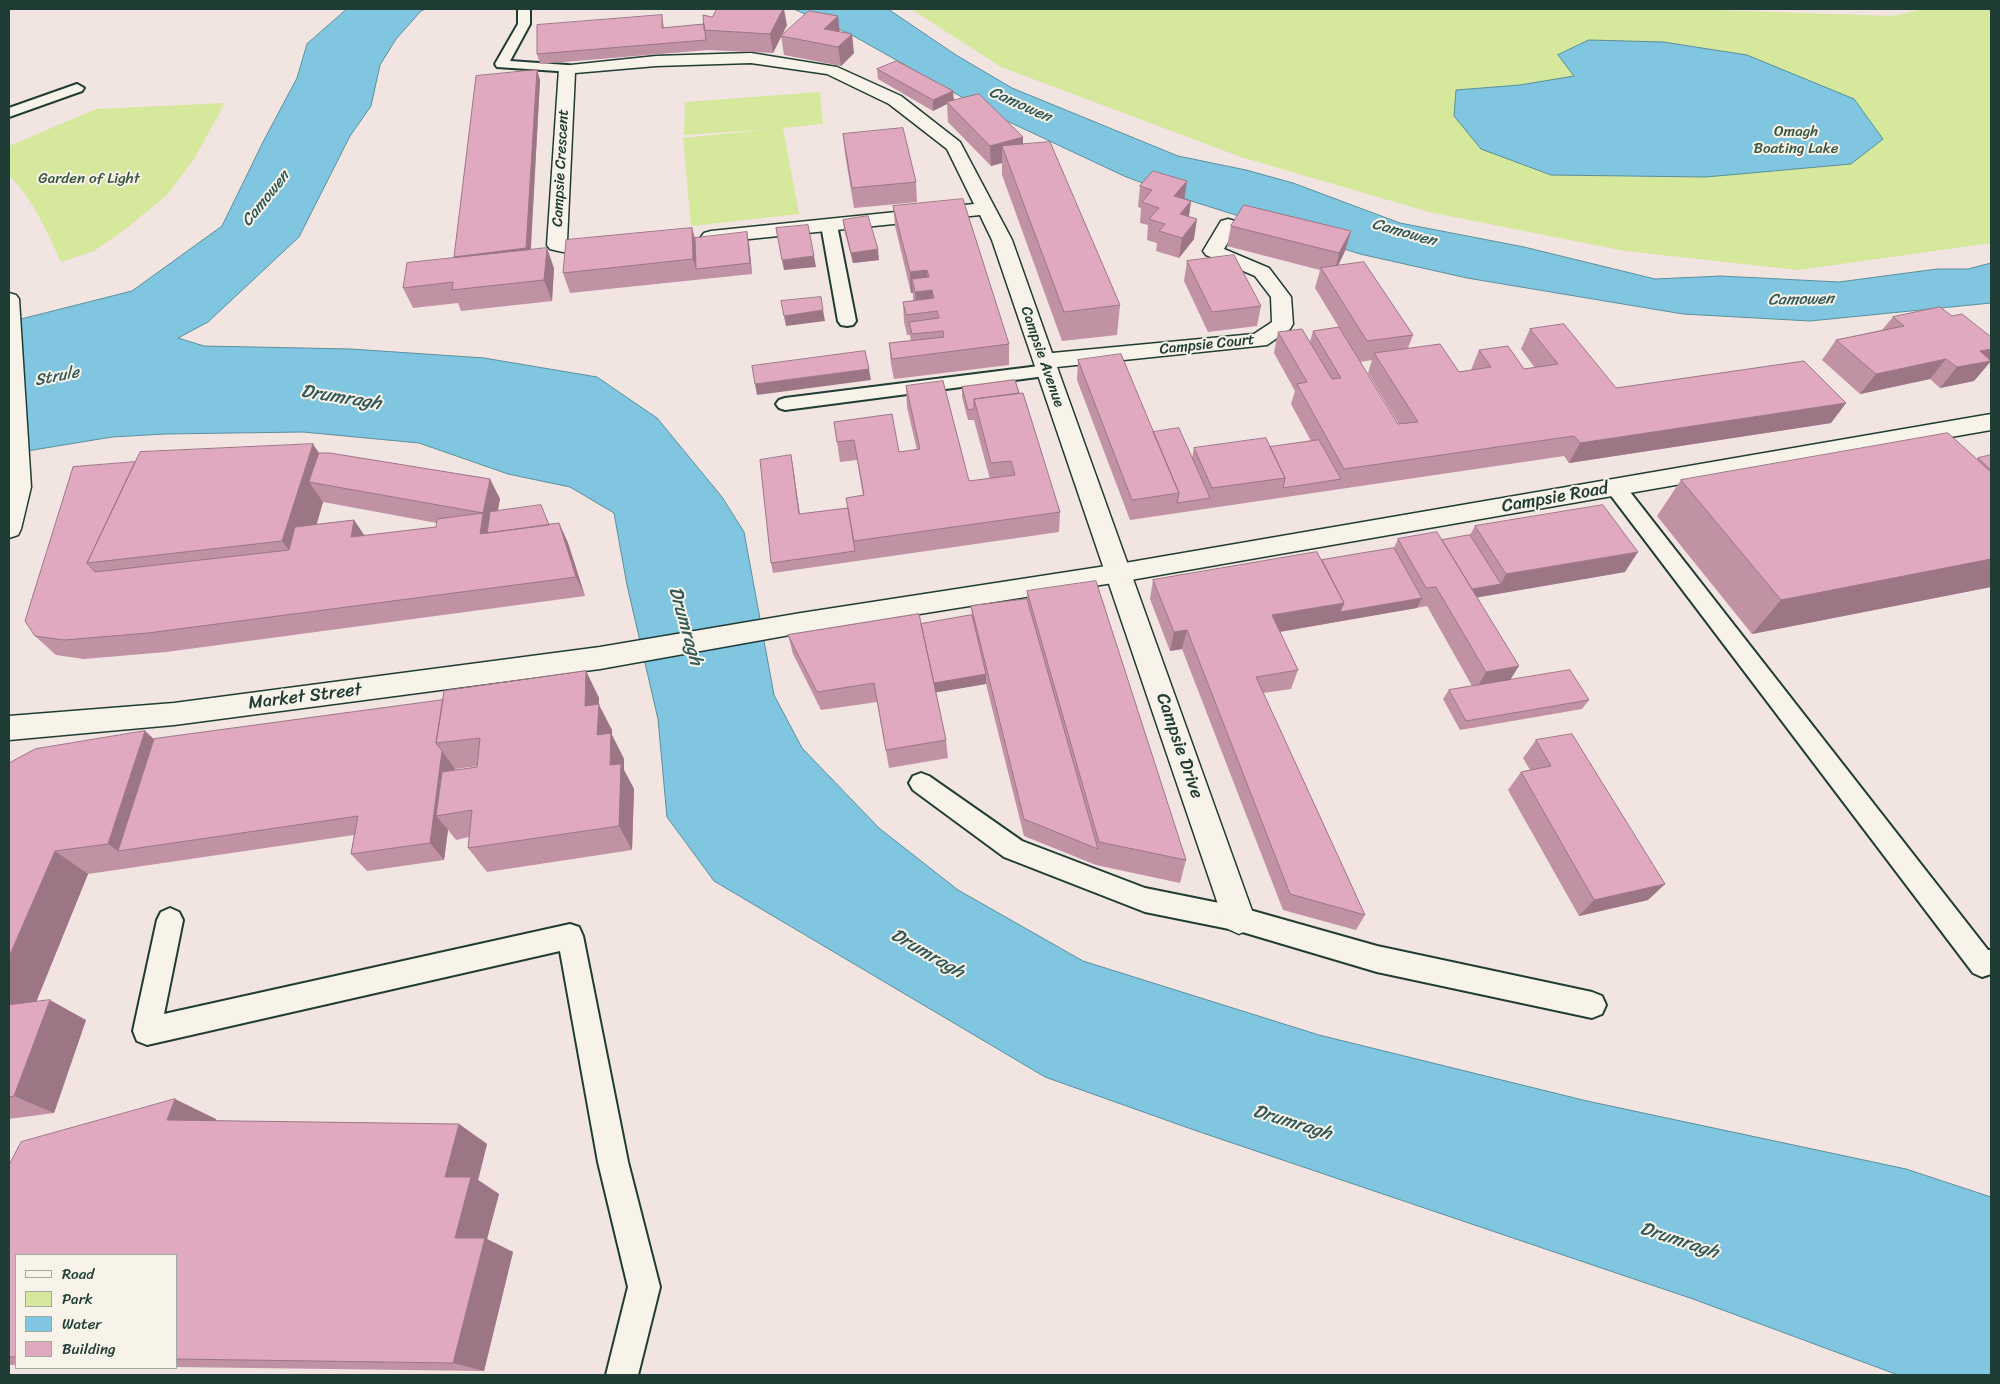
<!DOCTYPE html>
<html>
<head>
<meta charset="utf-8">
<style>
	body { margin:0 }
	#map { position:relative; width:2000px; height:1384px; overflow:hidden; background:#f2e4e0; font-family:Sriracha,sans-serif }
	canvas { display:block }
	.frame { position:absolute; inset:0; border:10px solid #1f3d34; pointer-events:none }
	.legend { position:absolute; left:15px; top:1254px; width:162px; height:115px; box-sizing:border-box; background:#f7f3e8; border:1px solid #a1aaa0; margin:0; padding:6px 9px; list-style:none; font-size:15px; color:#1f3d34 }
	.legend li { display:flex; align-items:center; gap:10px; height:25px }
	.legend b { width:25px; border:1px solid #a1aaa0 }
</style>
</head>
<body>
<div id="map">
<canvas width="2000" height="1384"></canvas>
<div class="frame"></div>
<ul class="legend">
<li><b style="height:6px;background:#f7f3e8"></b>Road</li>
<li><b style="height:14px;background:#d5e89c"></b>Park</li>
<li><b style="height:14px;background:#80c6e1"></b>Water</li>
<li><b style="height:14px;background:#e0a9bf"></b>Building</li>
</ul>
</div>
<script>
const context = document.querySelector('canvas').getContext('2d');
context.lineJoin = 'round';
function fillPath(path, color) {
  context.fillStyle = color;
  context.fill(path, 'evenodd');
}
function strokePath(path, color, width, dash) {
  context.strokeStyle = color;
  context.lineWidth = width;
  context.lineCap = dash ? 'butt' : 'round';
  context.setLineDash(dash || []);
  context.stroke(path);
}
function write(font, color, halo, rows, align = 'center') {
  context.font = font + ' Sriracha,sans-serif';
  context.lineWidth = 4;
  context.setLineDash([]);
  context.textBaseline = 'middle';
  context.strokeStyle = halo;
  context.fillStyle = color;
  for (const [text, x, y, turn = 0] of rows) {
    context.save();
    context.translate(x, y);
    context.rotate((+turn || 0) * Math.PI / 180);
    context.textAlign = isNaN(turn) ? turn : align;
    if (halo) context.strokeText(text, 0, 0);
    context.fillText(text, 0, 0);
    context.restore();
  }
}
const green = new Path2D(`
	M911,9h772l210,7 31,-7h67v234l-193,27 -173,-19 -196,-39 -188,-55 -240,-90z
	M820,92l3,32 -40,4 16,86 -108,12 -8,-88 89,-9 -88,6 1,-33z
	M225,103l-31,56 -27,36 -44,36 -29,20 -33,11c-14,-31 -28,-62 -52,-87v-29l87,-37z`);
const water = new Path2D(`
	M347,9h79l-5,2 -25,28 -16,26 -9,41 -21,30 -51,101 -91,85 -30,16 26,8 147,3 133,9 113,19 60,41 65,79 22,35 30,163 28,53 77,80 79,62 125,71 236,74 268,66 319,68 85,28v178h-93l-205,-76 -499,-169 -149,-53 -331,-196 -47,-64 -9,-98 -31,-134 -13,-72 -44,-26 -62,-13 -89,-31 -116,-11 -138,2 -53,3 -103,17v-132l123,-31 90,-65 42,-86 33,-62 10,-34z
	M794,9h94l68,46 56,33 166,68 68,14 47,13 107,40 124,24 131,32 66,-3 118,6 98,-13h31l23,-6v40l-181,18 -127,-7 -216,-36 -107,-24 -172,-54 -64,-24 -134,-63 -140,-79z
	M1589,40l74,2 84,13 107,44 29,40 -32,25 -145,13 -155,-2 -70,-26 -27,-33 2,-26 64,-5 54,-9 -16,-21z`);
const service = new Path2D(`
	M518,9h12v15l-20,37 57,4 5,1 2,3 -2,3 -75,-5 -2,-3 23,-40z
	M77,84l7,4 -2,3 -73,26v-9z
	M829,220l6,2 2,3 19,96 -3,4 -6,1 -6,-1 -3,-4 -17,-96 2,-3z
	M1047,365l6,2 3,4 -3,4 -268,35 -6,-2 -3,-4 3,-4 6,-2z
	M1616,481l7,2 365,467h3v24l-9,3 -9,-4 -364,-480 -3,-5 3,-5z
	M921,773l8,3 93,65 123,47 94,19 138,39 215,46 10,4 4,9 -4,9 -10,4 -215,-46 -138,-41 -94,-19 -141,-55 -91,-67 -4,-7 4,-7z
	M170,908l9,4 4,8 -19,94 406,-90 9,3 4,9 45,226 32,125 -22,88h-32l22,-88 -30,-125 -38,-211 -413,94 -10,-4 -4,-10 24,-111 4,-8z`);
const minor = new Path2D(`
	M751,53l86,14 64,29 59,46 52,98 40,113 202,-19 18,-12 -1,-25 -16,-21 -49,-21 -3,-4 18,-30 7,-2 7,2 3,4 -14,24 45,19 22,29 2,27 -3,5 -23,16 -210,22 198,552 -5,10 -11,5 -11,-5 -5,-10 -231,-679 -12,-25 -269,28 -7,-2 -3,-4 3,-4 7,-2 263,-27 -27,-55 -58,-45 -62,-30 -76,-11 -95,3 -81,7 -8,168c14,4 27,-1 41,3l3,4 -3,4c-21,5 -38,2 -58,-3l-3,-4 12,-176 2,-3 95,-10z`);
const secondary = new Path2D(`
	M9,293l7,2 3,4 12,188 -10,42 -3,6 -9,3z
	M1991,414v16l-872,152 -318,51 -201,36 -426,56 -165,15v-24l165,-13 426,-56 201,-34 318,-49z`);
const wall = new Path2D(`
	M662,15l2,13 40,-4 8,-7 75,8 -14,28 -65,-3 -168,14 -3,-10z
	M840,32l14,21 -13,13 -57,-11 -3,-19z
	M877,69l77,31 69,37v7l97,161 -3,30 -55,6 -60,-166v-12l-11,3 -43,-44 -1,-18 -14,7 -55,-32z
	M537,70l3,10 -9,169 23,19 -2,33 -91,10 -3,-8 -45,5 -10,-20 51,-30z
	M843,134l73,48 1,20 -63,6 -9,-54z
	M1187,181l-3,18 7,2 -2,15 5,23 -15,19 -23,-7 1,-8 -10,-3 1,-15 -8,-2 1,-15 -3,-1 2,-21z
	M893,206l116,138v21l-115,14 -3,-15 -2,-21 22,-2 -1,-6h-3l-3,-13 -1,-20 10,-1v-8h-2l-16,-67z
	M843,220l36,40 -26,3 -9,-33z
	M1231,226l120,5 -6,20 -7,15 75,69 -5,13 51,24 12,-2 8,-20 45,19 11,-1 -14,-19 9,-20 86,59 230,15 -15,20 -262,40 -5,-7 -434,64 -53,-140 1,-20 75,72 39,26 2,-10 76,-1 41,-6 -20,-37 4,-13 -21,-38 4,-21 32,10 3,-11 85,93h1l-31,-51 4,-13 -12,2 -45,-74 5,-18 -93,-24z
	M692,228l3,10 54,5 3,31 -182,19 -7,-20z
	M1187,261l74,45 -4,20 -49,6 -24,-51z
	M1952,316l39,21v24l-17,20 -34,7 -10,-9 -70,15 -38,-34 14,-20 46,-10 11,-13z
	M1015,380l45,132 -1,20 -286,41 -2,-10 20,-108 9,59 48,-6 15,-12 -6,-36 -17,2 -6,-40 65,30 18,-2 -10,-43 -1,-21 63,95 21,-2 -16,-59h-6l-6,-23v-10z
	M319,453l171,26 10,20 -2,12 51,13 10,-1 9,20 17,53 -419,56 -82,7 -28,-4 -21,-19 38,-169zM323,502l114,21 -1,4 -71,9 -11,-16 -37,4z
	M1991,455v132l-239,47 -95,-118 24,-36 296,-21 1,-1z
	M1475,526l150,46 -148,25 34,83 78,20 -7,9 -122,21 -17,-31 6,-9 23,-4 -45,-80 -147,26 18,38 -7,19 -28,4 102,222 -9,15 -73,-20 -101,-261 -12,2 -20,-52 3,-19 169,-20 72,-12 4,-9 44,1 28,-5z
	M1027,591l159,269 -6,23 -84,-18 -72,-29 -38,-152 -50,8 10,48 2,18 -59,10 -12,-66 -56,8 -28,-56 -5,-19 133,-11 51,-9 -1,-9 56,-7z
	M586,671l13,27v7l13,25v5l12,24v11l10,19 -2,61 -145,22 -19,-24 1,-11 -13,3 -8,-10 -4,30 -77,11 -16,-17 3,-19 -266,39 -52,128 50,18 -32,93 -45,6v-356l136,-32 9,8 289,-39zM478,766l-1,1 -22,3v-1z
	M1536,740l129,144 -17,16 -69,16 -71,-126 13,-18 9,-2 -7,-12z
	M216,1119l-1,2 244,3 28,20 -9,36 21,14 -12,45 26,13 -29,119 -308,-4v-112h-160v110h-7v-200z`);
const shadedWall = new Path2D(`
	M783,9h1l3,16 -14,28 -3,-19z
	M838,16l2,19 -16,-6z
	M852,34l2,19 -13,13 -3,-19z
	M537,70l3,10 -10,179 -71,8 -5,-10z
	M953,91l1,10 -7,1v2l-14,7v-11z
	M1023,137v20l-21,-11v17l-11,3 -1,-20z
	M1187,181l-3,20 -10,-5z
	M1191,201l-3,21 -8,-8z
	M1197,219l-3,20 -15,19 3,-20z
	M692,228l5,20 -1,21 -3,-10z
	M1351,231l-6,20 -11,23 5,-21z
	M747,232l2,11 3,31 -2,-11z
	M547,248l7,20 -2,33 -8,-21z
	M878,249l1,11 -26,3 -2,-10z
	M814,256l2,11 -32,3 -2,-10z
	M927,270l1,21 -16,-12 1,14h-2l-1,-21z
	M932,290l1,21 -16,2 -2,-21z
	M823,310l2,11 -39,5 -2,-10z
	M1991,349v12l-17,20 -34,7 17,-21 23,-16z
	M1946,359l-16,20 -70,15 16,-20z
	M869,369l2,11 -114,15 -2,-11z
	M1846,403l-15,20 -262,40 11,-20z
	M313,444l19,29 -23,9 14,20 -20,67 -21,-28z
	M791,455l2,11 8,58 -2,-10z
	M490,479l10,20 -7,34 -13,1 3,-21z
	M354,520l13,20 -16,-3z
	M559,523l9,20 17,53 -9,-19z
	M1638,552l-13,20 -168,29 5,-10 39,-7 5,-10z
	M1991,559v28l-239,47 29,-34z
	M1422,598l-5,10 -151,26 6,-19 72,-12z
	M1187,630l-5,19 -12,2 4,-19z
	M1519,666l-12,19 -32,6 11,-19z
	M586,671l13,27v7l13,25v5l12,24v11l10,19 -2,61 -13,-24 -9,-61 -25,-59z
	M986,674v10l-53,9 -1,-10z
	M145,731l28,26 -55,94 -10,-7z
	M442,751l13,18 -5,44 -14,3 12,14 -4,30 -14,-17z
	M55,851l33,23 -62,153 -17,-8v-62z
	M1665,884l-17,16 -69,16 15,-16z
	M50,1000l36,20 -32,93 -40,-17z
	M175,1099l41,20 -7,21 -42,-20z
	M459,1124l28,20 -9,36 21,14 -12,45 26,13 -29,119 -31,-8 2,-125 -10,-61z`);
const building = new Path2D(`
	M717,9h66l-13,25 -66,-4 -1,-15 9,2z
	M809,11l29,5 -14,13 28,5 -14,13 -57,-11z
	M662,15v13l42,-4 2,16 -169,14v-29z
	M897,61l56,30 -20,9 -56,-31z
	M537,70l-11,178 -72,9 22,-181z
	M979,94l44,43 -33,9 -43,-44z
	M903,128l13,54 -64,6 -9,-54z
	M1050,142l70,163 -56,7 -62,-166z
	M1153,171l34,10 -13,15 17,5 -11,13 17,5 -15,19 -23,-7 6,-7 -16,-5 10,-11 -17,-6 10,-12 -12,-4z
	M963,199l46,145 -117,15 -3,-16 55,-6 -1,-6 -31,3 -3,-12 30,-4 -2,-7 -31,4 -3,-13 31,-4 -2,-8 -17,2 -3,-13 17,-2 -2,-7 -17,2 -17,-66z
	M1244,205l107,26 -12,22 -108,-27z
	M868,216l10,33 -27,4 -8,-33z
	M808,225l6,31 -32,4 -6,-32z
	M692,228l1,31 -130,14 3,-33z
	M747,232l3,31 -54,6 -1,-31z
	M547,248l-3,32 -92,10 1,-8 -50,6 4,-25z
	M1234,255l27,51 -49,6 -25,-51z
	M1364,262l49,73 -46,6 -46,-73z
	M821,297l2,13 -39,6 -3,-15z
	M1940,307l12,9 10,-2 29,23v12l-11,2 11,10 -34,6 -11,-8 -70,15 -40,-34 68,-14 -11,-9z
	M1564,324l52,64 188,-27 42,42 -266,40 -6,-7 -230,33 -47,-85 10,-2 -29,-50 24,-3 30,50 9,-1 -28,-47 26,-4 59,97 20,-2 -44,-69 66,-9 19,28 32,-5 -12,-17 29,-4 16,23 34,-5 -28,-35z
	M865,351l4,18 -114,15 -3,-18z
	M1121,354l58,139 -47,7 -54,-140z
	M1015,380l4,13 -45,6v10l-6,1 -6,-23z
	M943,381l26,100 46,-6 -4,-14 -20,2 -17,-64 49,-6 37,119 -206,29 -8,-43 18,-3 -10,-55 -17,2 -3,-20 58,-8 7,38 21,-3 -14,-63z
	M1179,428l31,70 -33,5 2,-10 -26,-61z
	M1948,433l43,39v87l-210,41 -100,-120z
	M1266,438l19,40 -73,10 -18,-40z
	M1319,440l22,39 -58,9 2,-10 -15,-31z
	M313,444l-31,97 -195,22 53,-111z
	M319,453h11l160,26 -7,34 -174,-31z
	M791,455l8,59 49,-6 7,43 -84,12 -11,-103z
	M1991,455v15l-13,-12z
	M135,462l-48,101 8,9 194,-22 6,-23 59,-7 -3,17 85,-10 1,-8 46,-6 -3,21 79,-11 17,54 -428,56 -84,7 -29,-4 -10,-15 48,-154z
	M541,505l8,20 -62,8 3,-21z
	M1603,505l35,47 -132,22 -31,-48z
	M1437,532l82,134 -33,6 -50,-85 -10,1 -28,-49z
	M1470,535l31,49 -29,5 -30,-49z
	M1394,548l28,50 -82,14 4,-9 -22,-43z
	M1317,552l27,51 -72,12 26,55 -42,7 109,238 -75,-21 -103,-264 -13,2 -21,-52z
	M1096,581l90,279 -87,-18 -72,-251z
	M1027,599l71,250 -74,-30 -53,-213z
	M919,614l27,126 -60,10 -12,-67 -57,9 -29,-57z
	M972,615l14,59 -52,9 -13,-59z
	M1570,670l19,30 -123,21 -17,-31z
	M586,671l-1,35 14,-2 -2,31 14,-2 -1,32 11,-1 -2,62 -151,22 4,-38 -36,6 6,-44 35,-5 3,-29 -44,5 8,-52z
	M443,700l-7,43 6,8 -12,92 -79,11 7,-38 -240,35 36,-112z
	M145,731l-37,113 -53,7 -46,106v-194l26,-14z
	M1572,734l93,150 -71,16 -73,-128 30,-6 -15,-26z
	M50,1000l-36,96 -5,1v-92z
	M175,1099l-8,21 292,4 -14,53h26l-16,61h30l-32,125 -277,-4v-104h-160v102h-7v-192l12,-23z`);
const farParknames = [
	["Omagh",1796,132],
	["Boating Lake",1796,149],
	["Garden of Light",89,179]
];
const farStreetnames = [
	["Campsie Crescent",561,168,-87],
	["Campsie Court",1207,345,-6],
	["Campsie Avenue",1042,357,71]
];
const farWaternames = [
	["Camowen",1020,105,24],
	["Camowen",266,199,-51],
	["Camowen",1404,233,16],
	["Camowen",1801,300,-1],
	["Strule",57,377,-11]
];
const streetNames = [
	["Campsie Road",1555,498,-10],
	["Market Street",305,697,-7],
	["Campsie Drive",1179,746,71]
];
const waterNames = [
	["Drumragh",341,398,9],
	["Drumragh",685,626,74],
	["Drumragh",927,954,30],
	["Drumragh",1292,1123,17],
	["Drumragh",1679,1241,18]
];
fillPath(green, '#d5e89c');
fillPath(water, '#80c6e1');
strokePath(water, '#598f9c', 1);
strokePath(service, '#1f3d34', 4);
strokePath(minor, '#1f3d34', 3);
strokePath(secondary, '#1f3d34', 3);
fillPath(service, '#f7f3e8');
fillPath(minor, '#f7f3e8');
fillPath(secondary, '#f7f3e8');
fillPath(wall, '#c191a4');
fillPath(shadedWall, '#9d7686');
fillPath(building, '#e0a9bf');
strokePath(building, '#9d7686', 1);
write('15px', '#3a5744', '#f7f3e8', farParknames);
write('15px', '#1f3d34', '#f7f3e8', farStreetnames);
write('italic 16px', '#325857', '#f7f3e8', farWaternames);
write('18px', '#1f3d34', '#f7f3e8', streetNames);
write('italic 19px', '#325857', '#f7f3e8', waterNames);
</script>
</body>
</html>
